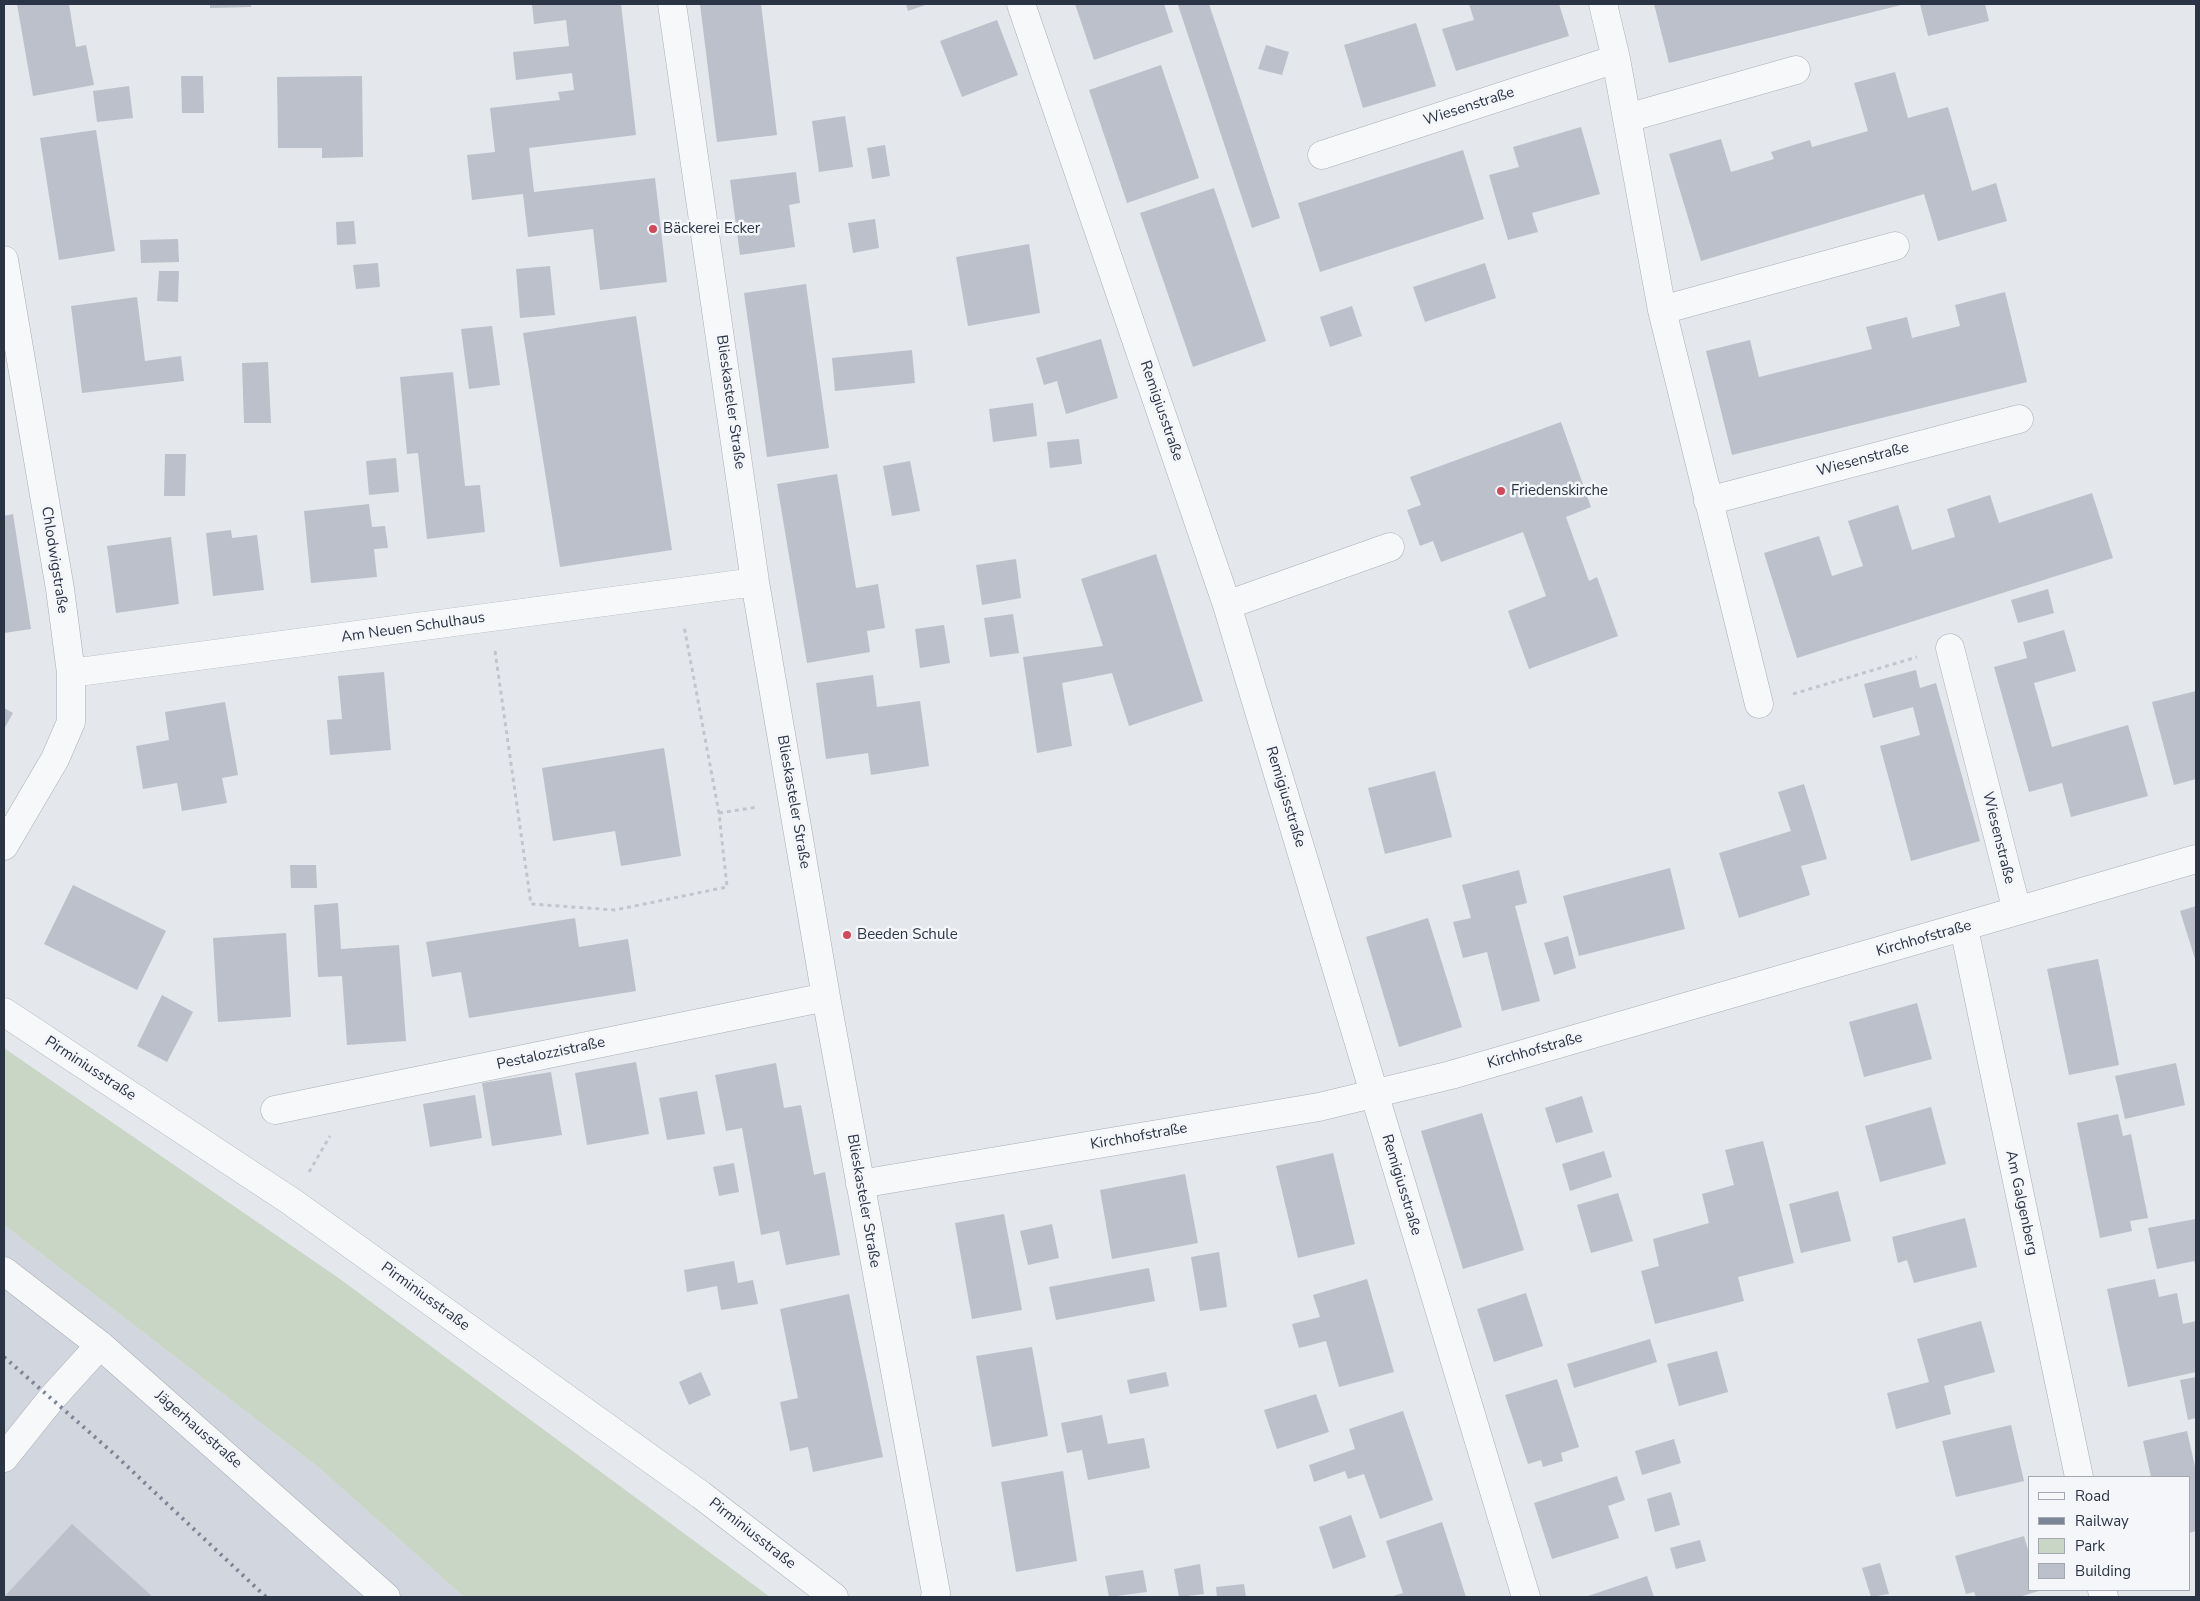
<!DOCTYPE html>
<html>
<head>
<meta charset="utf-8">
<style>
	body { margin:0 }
	#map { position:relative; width:2200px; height:1601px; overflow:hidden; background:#e4e7ec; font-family:"Nunito Sans",sans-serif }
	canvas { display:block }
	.frame { position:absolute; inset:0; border:5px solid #2b3445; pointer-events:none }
	.legend { position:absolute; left:2028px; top:1476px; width:162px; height:115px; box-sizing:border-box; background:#f4f6f9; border:1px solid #a4a8b1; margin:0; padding:6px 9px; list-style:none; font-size:15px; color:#2b3445 }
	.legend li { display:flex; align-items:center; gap:10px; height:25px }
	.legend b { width:25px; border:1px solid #a4a8b1 }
</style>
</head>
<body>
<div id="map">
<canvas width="2200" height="1601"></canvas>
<div class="frame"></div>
<ul class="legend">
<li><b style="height:6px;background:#f7f8fa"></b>Road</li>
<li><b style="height:6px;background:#7d8696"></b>Railway</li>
<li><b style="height:14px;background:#c9d6c5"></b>Park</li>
<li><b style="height:14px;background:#bbc0ca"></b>Building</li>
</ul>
</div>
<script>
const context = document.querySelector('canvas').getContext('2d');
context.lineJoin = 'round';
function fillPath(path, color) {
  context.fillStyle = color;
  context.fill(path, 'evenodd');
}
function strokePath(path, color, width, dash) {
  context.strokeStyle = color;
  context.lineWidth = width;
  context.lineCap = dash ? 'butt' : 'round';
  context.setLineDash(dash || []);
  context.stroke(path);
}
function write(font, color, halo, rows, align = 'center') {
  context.font = font + ' "Nunito Sans",sans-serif';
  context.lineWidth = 5;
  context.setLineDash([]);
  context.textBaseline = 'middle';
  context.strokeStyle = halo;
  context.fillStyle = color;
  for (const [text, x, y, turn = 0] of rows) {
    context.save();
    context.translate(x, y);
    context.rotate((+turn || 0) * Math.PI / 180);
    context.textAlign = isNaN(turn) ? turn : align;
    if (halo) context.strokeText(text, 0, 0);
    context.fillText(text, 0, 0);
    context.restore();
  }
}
const built = new Path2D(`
	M4,1225l314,242 146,130h-460z`);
const green = new Path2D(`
	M4,1048l336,231 430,318h-306l-146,-130 -314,-242z`);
const building = new Path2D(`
	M17,4h52l7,43 10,-2 8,40 -61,11z
	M210,4h41v3l-41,1z
	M532,4h89l15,131 -107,13 5,44 121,-14 12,104 -67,8 -7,-61 -65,8 -5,-43 -51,6 -5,-45 28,-3 -5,-44 70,-8 -2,-8 16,-2 -2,-17 -56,7 -3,-28 56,-6 -3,-26 -32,4z
	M700,4h61l16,131 -60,7z
	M906,4h22l-20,7z
	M1075,4h89l9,28 -79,28z
	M1181,4h28l71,214 -28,10 -74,-223z
	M1469,4h90l10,32 -113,35 -14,-42 32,-9z
	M1654,4h251l-236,59z
	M1920,4h65l4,17 -61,15z
	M997,20l21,55 -56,22 -22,-56z
	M1416,23l20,63 -73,22 -19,-63z
	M1266,45l23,7 -7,23 -24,-6z
	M1161,65l38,113 -72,25 -38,-113z
	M1895,72l13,46 40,-11 24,84 24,-8 11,38 -69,20 -14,-47 -223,67 -32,-107 52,-15 10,33 43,-13 -3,-7 39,-12 2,7 56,-16 -14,-48z
	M181,76h22l1,37h-22z
	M362,76l1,81 -41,1v-10h-44l-1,-71z
	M129,86l4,32 -36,4 -4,-31z
	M845,116l8,51 -34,5 -7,-51z
	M1581,127l19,67 -68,19 6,19 -30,8 -19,-65 30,-8 -6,-20z
	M96,130l19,121 -56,9 -19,-122z
	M885,145l5,31 -18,3 -5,-31z
	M1463,150l21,69 -164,53 -22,-69z
	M796,172l4,31 -11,2 6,42 -55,8 -10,-75z
	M1214,188l52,153 -73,26 -53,-154z
	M875,219l4,29 -26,5 -5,-30z
	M354,221l2,23 -19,1 -1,-23z
	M178,239l1,23 -38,1 -1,-23z
	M1029,244l11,69 -72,13 -12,-69z
	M378,263l2,24 -24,2 -3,-24z
	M1485,263l11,35 -71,24 -12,-35z
	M550,266l5,49 -35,3 -4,-49z
	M159,271h20l-1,31 -21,-1z
	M806,284l23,164 -62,9 -23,-164z
	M2005,292l22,90 -295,73 -26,-104 44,-11 9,37 113,-28 -6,-22 41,-10 5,21 48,-12 -5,-21z
	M137,297l8,64 36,-5 3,25 -102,12 -11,-87z
	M1352,306l10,30 -32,11 -10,-30z
	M636,316l36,234 -112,17 -37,-234z
	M492,326l8,59 -31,4 -8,-60z
	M1101,339l17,59 -52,16 -9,-33 -13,4 -8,-27z
	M912,350l3,33 -80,8 -3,-33z
	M268,362l3,61h-27l-2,-60z
	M453,372l12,114 15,-1 5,47 -58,7 -9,-86 -11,1 -7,-77z
	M1033,403l4,33 -44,6 -4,-33z
	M1561,422l30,85 -25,10 23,64 8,-4 21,59 -89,33 -21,-58 38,-15 -23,-64 -82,30 -8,-21 -13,5 -13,-36 14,-5 -11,-28z
	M1079,439l3,25 -32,4 -3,-26z
	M165,454h21l-1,42h-21z
	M396,458l3,34 -30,3 -3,-34z
	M910,461l10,50 -28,5 -9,-50z
	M837,474l19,114 22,-4 7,44 -18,3 3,21 -63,11 -30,-179z
	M2092,493l21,65 -316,100 -33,-105 55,-17 13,40 31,-10 -15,-45 50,-16 14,45 43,-13 -8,-28 43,-14 9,28z
	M369,504l3,23 13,-1 3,22 -14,1 3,28 -66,6 -7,-72z
	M13,514l18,115 -27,4v-117z
	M231,530l1,8 25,-3 7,55 -51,6 -7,-63z
	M171,537l8,67 -63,9 -9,-67z
	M1156,554l47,147 -74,25 -17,-53 -50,10 10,63 -35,7 -14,-96 80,-11 -22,-67z
	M1016,559l5,39 -39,7 -6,-40z
	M2048,589l6,24 -36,10 -7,-23z
	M1013,614l6,39 -29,4 -6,-39z
	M944,625l6,38 -30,5 -5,-39z
	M2064,630l12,41 -42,12 18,64 76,-22 20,71 -77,21 -9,-34 -33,9 -35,-125 33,-9 -4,-16z
	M1916,670l4,18 16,-5 44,158 -69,20 -31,-115 40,-11 -7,-28 -40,11 -9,-34z
	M384,672l7,78 -61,5 -3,-35 15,-1 -4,-43z
	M873,675l4,32 43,-6 9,65 -58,9 -3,-22 -42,6 -10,-76z
	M2196,691v88l-22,6 -22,-83z
	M225,702l13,73 -16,3 5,25 -45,8 -5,-28 -34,6 -7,-43 33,-6 -4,-28z
	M4,708l9,5 -9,16z
	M664,748l17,108 -60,10 -6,-35 -62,10 -11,-73z
	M1435,771l17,66 -67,17 -17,-66z
	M1804,784l23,75 -26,7 9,29 -71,23 -20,-65 72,-22 -13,-39z
	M290,865h26l1,23h-26z
	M1670,868l15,61 -106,27 -16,-60z
	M1519,870l8,33 -12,3 25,95 -38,10 -15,-59 -24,6 -10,-36 18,-4 -9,-33z
	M73,885l93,46 -29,59 -93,-46z
	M338,903l3,46 58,-4 7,96 -59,4 -5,-69 -24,1 -4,-72z
	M2196,906v56l-16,-51z
	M575,918l4,29 49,-8 8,52 -167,27 -8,-46 -29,5 -6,-35z
	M1428,918l34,109 -63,20 -33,-110z
	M286,933l5,84 -73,5 -5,-84z
	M1568,936l8,32 -22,7 -10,-32z
	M2098,959l21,106 -50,10 -22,-106z
	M162,995l31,17 -26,50 -30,-16z
	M1917,1003l15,56 -68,18 -15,-55z
	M636,1062l13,72 -62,11 -12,-72z
	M776,1063l8,45 17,-3 13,70 11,-3 15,83 -54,10 -7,-34 -18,4 -19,-107 -16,3 -11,-56z
	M2176,1063l9,42 -60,14 -10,-43z
	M551,1072l11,63 -70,11 -10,-63z
	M697,1091l8,43 -38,6 -8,-42z
	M475,1095l7,43 -52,9 -7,-43z
	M1582,1096l11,36 -37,11 -11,-35z
	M1931,1107l15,57 -66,18 -15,-56z
	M1482,1113l42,137 -61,19 -42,-138z
	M2118,1114l5,22 8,-2 17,84 -18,3 2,10 -32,7 -23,-115z
	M1763,1141l31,122 -56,14 6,24 -89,23 -14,-53 18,-5 -6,-27 56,-16 -7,-29 32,-9 -9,-35z
	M1604,1151l8,26 -42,14 -8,-27z
	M1333,1153l22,91 -57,14 -22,-92z
	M734,1163l5,29 -20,4 -6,-29z
	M1185,1174l13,69 -86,16 -12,-69z
	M1838,1191l13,50 -50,12 -12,-49z
	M1618,1193l15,48 -42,12 -14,-48z
	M1004,1214l18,96 -50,9 -17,-96z
	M1965,1218l12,49 -63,16 -7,-23 -9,3 -6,-26z
	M2195,1219l1,47 -2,-5 -37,8 -9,-41z
	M1052,1224l7,34 -31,7 -8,-34z
	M1219,1252l8,55 -27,4 -9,-54z
	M734,1261l4,22 15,-3 5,24 -37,6 -4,-24 -30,6 -3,-22z
	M1149,1268l6,33 -99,19 -7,-33z
	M1367,1279l27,93 -55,15 -13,-46 -27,7 -7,-24 28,-7 -7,-22z
	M2155,1279l4,18 18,-4 6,31 13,-3v51l-68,15 -21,-98z
	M1526,1293l17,53 -49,16 -17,-53z
	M849,1294l34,163 -70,15 -5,-25 -18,4 -10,-49 18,-4 -18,-89z
	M1981,1321l14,51 -51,14 7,28 -55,15 -9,-36 42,-11 -12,-43z
	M1650,1339l7,23 -83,26 -7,-24z
	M1032,1347l16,89 -56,11 -16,-91z
	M1717,1351l11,41 -49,14 -12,-42z
	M701,1372l10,23 -22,10 -10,-23z
	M1166,1372l3,14 -39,8 -3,-14z
	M2196,1377v41l-8,2 -8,-40z
	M1557,1379l22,68 -18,6 2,8 -20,6 -2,-7 -13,4 -23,-69z
	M1316,1394l13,38 -52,17 -13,-39z
	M1403,1411l30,89 -53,19 -16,-45 -16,5 -3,-8 -31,11 -5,-17 46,-16 -6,-20z
	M1102,1415l6,29 36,-6 6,30 -62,12 -6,-30 -15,3 -6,-30z
	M2011,1425l13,56 -68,16 -14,-56z
	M2187,1431l9,40v60l-7,2v-56h-38l-8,-36z
	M1674,1439l7,24 -39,12 -7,-24z
	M1063,1471l14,90 -61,11 -15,-90z
	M1617,1476l8,24 -17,6 11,32 -67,21 -18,-56z
	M1671,1492l9,33 -25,7 -8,-33z
	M1351,1515l15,42 -33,12 -14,-42z
	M1442,1522l24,75h-76l13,-4 -17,-52z
	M72,1524l81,73h-149z
	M2024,1536l5,17v37h13l-23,7h-43l-2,-5 -8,2 -11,-38z
	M1700,1540l6,21 -30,8 -6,-21z
	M1880,1563l9,31 -18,3 -9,-29z
	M1200,1564l4,30 -25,3 -5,-28z
	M1143,1570l4,22 -38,5 -4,-21z
	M1647,1576l7,21h-69z
	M1244,1584l2,13h-29l-1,-10z`);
const path = new Path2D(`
	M495,651l36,253 84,6 112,-23 -8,-74 -35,-187
	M1793,694l124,-37
	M719,813l39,-6
	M309,1172l21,-36`);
const minor = new Path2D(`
	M672,4l83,578 71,415 110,596 -1,4
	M1021,4l206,601 299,992
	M1603,4l13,55 46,251 97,394
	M1627,118l169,-48
	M1322,155l294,-96
	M4,260l56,329 11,84v49l-16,37 -51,87
	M1662,310l233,-64
	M1708,501l311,-82
	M1227,605l163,-58
	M1950,648l67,263
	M71,673l684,-91
	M1964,928l115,549
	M4,1012l288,190 409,293 133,102
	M275,1110l551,-113
	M860,1184l459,-77 132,-32 745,-216
	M4,1271l96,74 286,252
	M4,1458l48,-60 48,-53
	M2102,1590l2,7`);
const rail = new Path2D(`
	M4,1357l109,96 153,144`);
const markers = [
	[653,229,5,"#d1495b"],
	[1501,491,5,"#d1495b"],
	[847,935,5,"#d1495b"]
];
const streetNames = [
	["Wiesenstraße",1469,107,-18],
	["Blieskasteler Straße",730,402,82],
	["Remigiusstraße",1161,411,71],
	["Wiesenstraße",1863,460,-15],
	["Chlodwigstraße",54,560,81],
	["Am Neuen Schulhaus",413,628,-8],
	["Remigiusstraße",1285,797,73],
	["Blieskasteler Straße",793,802,80],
	["Wiesenstraße",1998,838,76],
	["Kirchhofstraße",1924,939,-16],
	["Kirchhofstraße",1535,1051,-16],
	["Pestalozzistraße",551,1054,-12],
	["Pirminiusstraße",90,1069,33],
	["Kirchhofstraße",1139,1137,-10],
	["Remigiusstraße",1401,1185,73],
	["Blieskasteler Straße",863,1201,80],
	["Am Galgenberg",2021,1203,78],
	["Pirminiusstraße",425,1297,36],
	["Jägerhausstraße",198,1430,41],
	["Pirminiusstraße",752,1534,38]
];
const poiNames = [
	["Bäckerei Ecker",663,229],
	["Friedenskirche",1511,491],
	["Beeden Schule",857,935]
];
fillPath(built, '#d2d6de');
fillPath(green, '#c9d6c5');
fillPath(building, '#bbc0ca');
strokePath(minor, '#a9aeb7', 29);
strokePath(path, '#c2c5cb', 3, [4, 4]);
strokePath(minor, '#f7f8fa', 28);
strokePath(rail, '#7d8696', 4, [2.5, 5]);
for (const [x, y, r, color] of markers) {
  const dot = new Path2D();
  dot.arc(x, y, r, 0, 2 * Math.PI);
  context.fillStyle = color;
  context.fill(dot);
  strokePath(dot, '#f4f6f9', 2);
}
write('15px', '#2b3445', '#f4f6f9', streetNames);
write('15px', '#2b3445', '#f4f6f9', poiNames, 'left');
</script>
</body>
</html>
